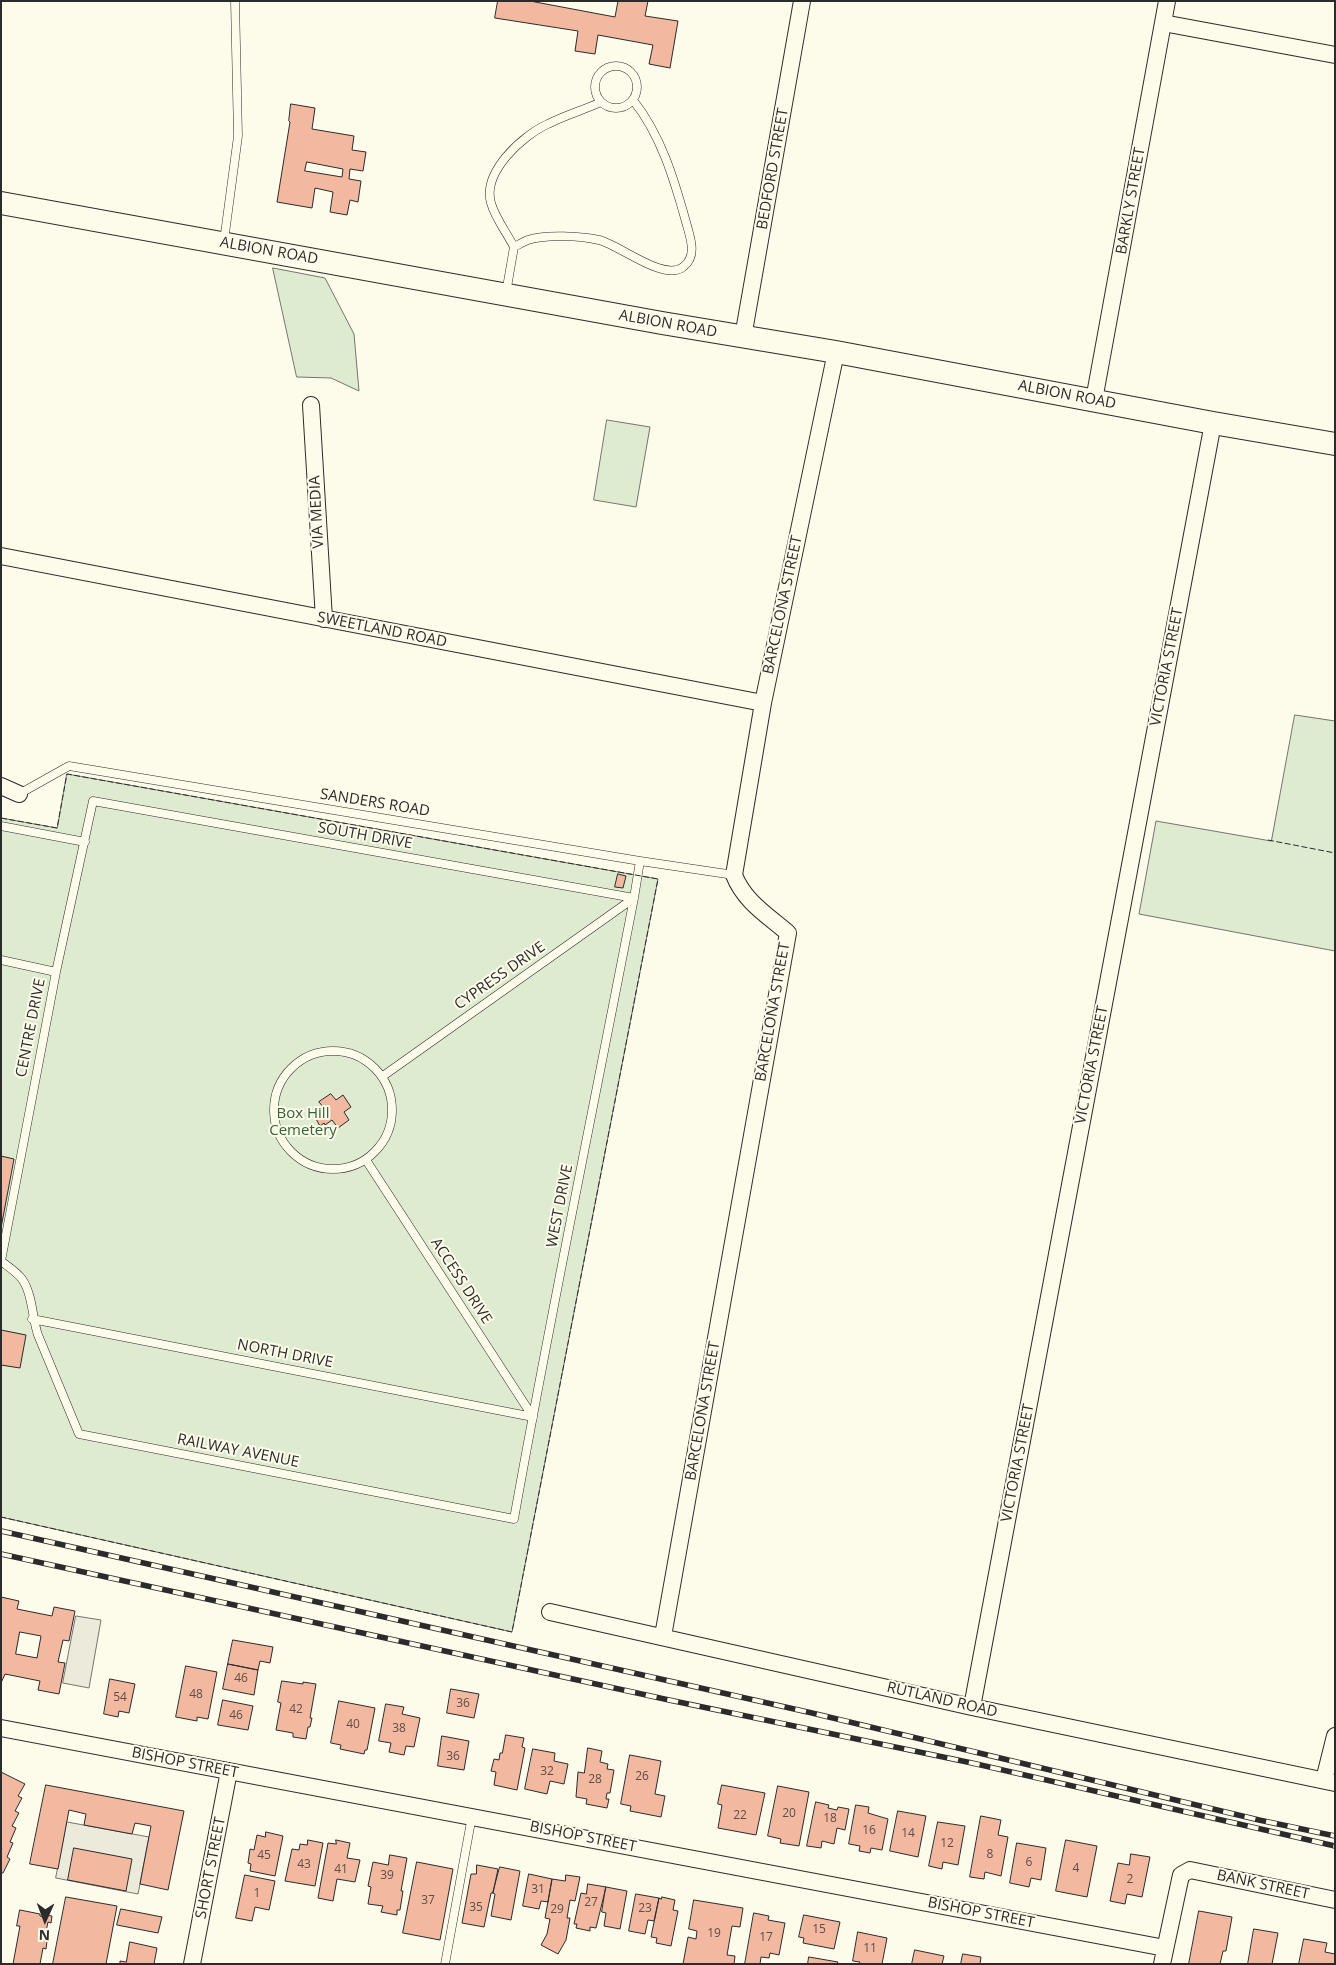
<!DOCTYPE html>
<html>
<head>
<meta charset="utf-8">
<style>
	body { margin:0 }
	#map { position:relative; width:1336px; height:1965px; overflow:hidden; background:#fdfbea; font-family:"Open Sans",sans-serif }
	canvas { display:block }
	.frame { position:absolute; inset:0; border:2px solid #2b2b2b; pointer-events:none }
	.north { position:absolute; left:20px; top:1895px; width:50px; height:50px; -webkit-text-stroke:4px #fdfbea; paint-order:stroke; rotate:182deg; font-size:14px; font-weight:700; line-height:20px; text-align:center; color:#2b2b2b }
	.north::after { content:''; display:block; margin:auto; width:18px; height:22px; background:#2b2b2b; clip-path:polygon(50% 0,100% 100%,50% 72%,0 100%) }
</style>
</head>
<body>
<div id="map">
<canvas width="1336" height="1965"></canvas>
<div class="frame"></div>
<div class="north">N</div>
</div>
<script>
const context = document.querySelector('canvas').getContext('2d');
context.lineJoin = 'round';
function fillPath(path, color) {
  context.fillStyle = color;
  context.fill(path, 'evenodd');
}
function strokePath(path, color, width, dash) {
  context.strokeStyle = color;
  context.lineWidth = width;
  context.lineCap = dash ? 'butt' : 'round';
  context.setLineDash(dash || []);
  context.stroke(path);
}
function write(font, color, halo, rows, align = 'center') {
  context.font = font + ' "Open Sans",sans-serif';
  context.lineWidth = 4;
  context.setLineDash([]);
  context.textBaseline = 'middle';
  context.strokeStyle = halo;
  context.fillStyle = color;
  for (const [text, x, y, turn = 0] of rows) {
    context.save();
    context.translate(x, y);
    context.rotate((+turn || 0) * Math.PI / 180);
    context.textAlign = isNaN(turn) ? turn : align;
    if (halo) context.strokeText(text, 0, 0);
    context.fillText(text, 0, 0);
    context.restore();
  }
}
const green = new Path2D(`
	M273,268l52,10 29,56 5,57 -28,-13 -34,-1z
	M607,420l43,7 -14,80 -42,-7z
	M1295,715l40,6v230l-196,-37 17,-93 115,20z
	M67,774l591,105 -146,753 -511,-115v-699l56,10z`);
const parking = new Path2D(`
	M76,1616l25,4 -12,68 -26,-5z
	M67,1822l82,15 -11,57 -82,-16z`);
const building = new Path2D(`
	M498,1h32l85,16 3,-16h30l-3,15 33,5 -8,47 -21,-4 4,-19 -55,-10 -3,19 -20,-3 3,-20 -83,-13z
	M291,104l24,4 -3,21 42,7 -2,14 14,2 -3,19 -13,-2 -1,10 12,2 -3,21 -8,-2 -3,15 -17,-3 3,-20 -18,-4 -3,20 -35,-6 13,-80 -1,-1zM307,162l36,7 -1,8 -37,-6z
	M618,874l8,2 -3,12 -8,-1z
	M331,1094l5,6 7,-5 8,12 -7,5 5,8 -11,8 -6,-8 -7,5 -1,-2 -4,3 -4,-7 3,-2 -2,-4 7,-5 -5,-6z
	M1,1156l13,3 -13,69z
	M1,1330l25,5 -6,33 -19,-3z
	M1,1597l18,4 -2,8 35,7 2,-9 21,4 -6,30 -6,-1 -5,22 7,1 -6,31 -21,-4 2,-9 -35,-7 -4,9zM20,1632l21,4 -4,22 -21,-4z
	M233,1640l40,7 -3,16 -10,-2 -2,9 -30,-6z
	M228,1664l30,6 -4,25 -31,-6z
	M186,1666l31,6 -9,47 -11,-2v4l-21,-4z
	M110,1679l25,5 -6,29 -10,-2 -1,6 -14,-3z
	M282,1681l21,3v-2l13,2 -6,34h2l-2,9h-2l-2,12 -13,-2v-4l-17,-3 5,-27 -3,-1z
	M451,1689l28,5 -5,24 -27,-5z
	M223,1700l30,6 -5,24 -30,-5z
	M339,1701l36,7 -8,42h-2l-1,4 -24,-5 1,-4 -10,-2z
	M386,1704l18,3 -2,7 18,4 -6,29 -8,-1 -2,9 -15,-3 2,-9 -12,-2z
	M506,1735l18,3 -2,9 3,1 -8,42 -23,-5 2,-13 -5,-1 3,-12 5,1 1,-7h2z
	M442,1736l27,5 -5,29 -26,-4z
	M588,1748l14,3 -2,11 8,2 -1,5 7,1 -4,23h-3l-1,6h3l-2,9 -21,-4 1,-5 -11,-2 2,-25 6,1z
	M533,1749l22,4 -1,8 14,3 -4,20 -14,-3 -3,13 -22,-5z
	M630,1755l31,6 -6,33 10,2 -4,21 -31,-6 1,-5 -10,-2z
	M1,1772l24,12 -7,12 4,2 -7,13 4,2 -7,13 4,2 -6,14 3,1 -6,14 3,2 -7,14h-2z
	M46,1785l138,26 -16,79 -28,-6 11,-58 -16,-3 -3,11 -48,-9 2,-11 -17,-4 -11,59 -28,-5z
	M722,1785l43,8 -9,42 -38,-7 4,-23 -4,-1z
	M778,1786l31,6 -10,54 -19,-3 1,-4 -13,-3z
	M816,1802l13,3 -1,3 9,2 1,-3 11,2 -4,21 -8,-2 -3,16 -12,-3 -1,7 -14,-2z
	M856,1805l13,2 -1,6 20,6 -6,31 -11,-2 -1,5 -11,-2 1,-5 -11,-2z
	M898,1811l28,5 -8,41 -28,-6z
	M981,1816l20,4 -3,15 10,2 -7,39 -16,-4 -1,7 -14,-2z
	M938,1822l27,4 -7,39 -15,-3 -1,7 -13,-3z
	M266,1832l17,4 -8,40 -25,-5 1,-7 -3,-1 2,-14 4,1 3,-15 8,2z
	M308,1840l15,3 -8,43 -30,-5 7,-32 7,1 1,-6 7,1z
	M336,1840l14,3 -3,15 13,2 -5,22 -18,-3 -4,22 -15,-3 10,-55 8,1z
	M1066,1840l31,6 -10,51 -31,-6z
	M1017,1843l29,5 -5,32 -10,-2 -2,9 -19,-4z
	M74,1848l58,11 -6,32 -58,-11z
	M1131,1854l19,3 -8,40 -15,-3 -2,10 -15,-3 8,-38 11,2z
	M390,1855l17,3 -6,33h2l-3,19h-3v5l-16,-3 2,-6 -15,-2 3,-17 -3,-1 5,-24 15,3z
	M417,1862l36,7 -13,71 -37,-7z
	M477,1865l21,4 -5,24h-2l-7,34 -22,-4 9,-49h5z
	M500,1867l20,4 -9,49 -20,-4 4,-22 -2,-1z
	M529,1874l23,5 -4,23 -7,-1 -2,8 -16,-3z
	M245,1875l30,6 -6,29 -14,-3 -3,14 -16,-3z
	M566,1875l14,2 -5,24 -5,-1 -3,18h3l-4,22 -8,14 -17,-9 6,-11 3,-15 -5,-1 7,-39 13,2z
	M588,1884l18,3 -10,41 -6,-1v4l-14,-3 1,-4h-3l7,-31 5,1z
	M606,1887l21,4 -7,38 -16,-3 2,-13 -4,-1z
	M636,1894l23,4 -5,23 -6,-1 -3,14 -16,-3z
	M66,1897l51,9 -11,58h-53z
	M662,1897l13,3 -2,10 5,1 -7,35 -15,-3 1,-5 -6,-1 8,-39 2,1z
	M694,1900l49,8 -3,19 -8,-1 -5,29 8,1 -1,8h-51l5,-27 8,2 1,-8 -8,-2z
	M121,1909l41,8 -4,16 -41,-8z
	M20,1910l20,4v2l4,1v-2l8,1 -1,7 -3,-1 -4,19h3l-1,8 -3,-1 -3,16h-27l7,-38h-3z
	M1199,1911l33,6 -6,34h-3l-3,13h-31z
	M754,1913l15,3 -1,4 17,3 -6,32 -9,-2 -1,5 -8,-1 -1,7h-15z
	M804,1915l36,7 -6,27 -31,-6 1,-5 -5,-1z
	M1254,1929l24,4 -6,31h-24z
	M858,1932l29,6 -5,26h-23l1,-2 -7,-1z
	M1304,1939l23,4 -2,9 10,2v10h-36z
	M130,1942l27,6 -3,16h-34v-3l6,1z
	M915,1950l29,6 -2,8h-30z
	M963,1954l18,3 -1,7h-19z
	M809,1957l29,5 -1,2h-29z`);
const lane = new Path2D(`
	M595 87a21 21 0 1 1 42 0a21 21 0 1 1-42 0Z
	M224,241l14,-105 -3,-135
	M514,247c-7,-14 -19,-29 -23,-44 -9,-31 32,-68 57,-79 17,-9 36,-14 53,-22
	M506,293l8,-46c4,-2 9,-5 14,-7 17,-6 54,-4 71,0 21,5 65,42 84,27 15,-11 7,-30 3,-45 -12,-43 -25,-87 -53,-122
	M19,794l50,-28 571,95 94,14
	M1,826l84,16
	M634,898l-541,-97 -37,171 -55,289c6,5 16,11 21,18 11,16 10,39 16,56l41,99 435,85c37,-207 80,-414 120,-621l6,-37
	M1,960l55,12
	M274 1110a59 59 0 1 1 118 0a59 59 0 1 1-118 0Z
	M383,1076l251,-178
	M366,1160l167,257
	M32,1319l501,98
	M445,1964l27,-148`);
const street = new Path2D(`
	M1163,23l172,32
	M743,337l59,-336
	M1094,400l73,-399
	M311,405l13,214
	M1,556l762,147
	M1,786l18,8
	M550,1612l422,95 363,76
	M663,1636l125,-703c-21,-18 -44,-32 -54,-58l29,-172 73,-351
	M972,1707l241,-1284
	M1,1728l1164,220
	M1324,1780l11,-44
	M192,1964l37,-193
	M1162,1964l19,-89 9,-5 145,30`);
const secondary = new Path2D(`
	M1,203l661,120 174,29 377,71 122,21`);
const rail = new Path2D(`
	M1,1531l811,182 447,107 76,16
	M1,1554l668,146 303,63 363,83`);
const fence = new Path2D(`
	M1,818l56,10 10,-54 591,105 -146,753 -511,-115
	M1268,840l67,13`);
const numberNames = [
	["46",241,1679],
	["48",196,1695],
	["54",120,1698],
	["36",463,1704],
	["42",296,1710],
	["46",236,1716],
	["40",353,1725],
	["38",399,1729],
	["36",453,1757],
	["32",547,1772],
	["26",642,1777],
	["28",595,1780],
	["20",789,1814],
	["22",740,1816],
	["18",830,1819],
	["16",869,1831],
	["14",908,1834],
	["12",947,1844],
	["8",990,1855],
	["45",264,1856],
	["6",1029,1863],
	["43",304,1865],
	["4",1076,1869],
	["41",341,1870],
	["39",387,1876],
	["2",1130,1880],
	["31",538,1890],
	["1",257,1894],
	["37",428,1901],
	["27",591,1903],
	["35",476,1908],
	["23",645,1909],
	["29",557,1910],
	["15",819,1930],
	["19",714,1934],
	["17",766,1938],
	["11",870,1949]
];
const streetNames = [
	["BEDFORD STREET",773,169,-80],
	["BARKLY STREET",1131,201,-80],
	["ALBION ROAD",269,251,10],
	["ALBION ROAD",668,324,10],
	["ALBION ROAD",1067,395,11],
	["VIA MEDIA",317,512,-93],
	["BARCELONA STREET",783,605,-78],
	["SWEETLAND ROAD",382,630,11],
	["VICTORIA STREET",1167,667,-79],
	["SANDERS ROAD",375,803,9],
	["SOUTH DRIVE",365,836,10],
	["CYPRESS DRIVE",500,976,-35],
	["BARCELONA STREET",773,1012,-80],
	["CENTRE DRIVE",31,1028,-79],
	["VICTORIA STREET",1092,1065,-79],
	["WEST DRIVE",560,1206,-79],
	["ACCESS DRIVE",461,1281,57],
	["NORTH DRIVE",285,1354,11],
	["BARCELONA STREET",703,1411,-80],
	["RAILWAY AVENUE",238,1451,11],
	["VICTORIA STREET",1018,1463,-79],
	["RUTLAND ROAD",942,1700,13],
	["BISHOP STREET",185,1763,11],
	["BISHOP STREET",583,1837,11],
	["SHORT STREET",211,1868,-79],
	["BANK STREET",1263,1885,12],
	["BISHOP STREET",981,1913,11]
];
const parkNames = [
	["Box Hill",303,1114],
	["Cemetery",303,1131]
];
fillPath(green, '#deebd1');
strokePath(green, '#74746e', 1);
fillPath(parking, '#eceadb');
strokePath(parking, '#74746e', 1);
fillPath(building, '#f2b8a0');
strokePath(building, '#2b2b2b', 1);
strokePath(lane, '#2b2b2b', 9);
strokePath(street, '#2b2b2b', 18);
strokePath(secondary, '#2b2b2b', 24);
strokePath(lane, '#fdfbea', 8);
strokePath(street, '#fdfbea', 16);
strokePath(secondary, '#fdfbea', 22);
strokePath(rail, '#2b2b2b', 5.5);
strokePath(rail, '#fdfbea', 4, [11]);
strokePath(fence, '#2b2b2b', 1, [6, 2.5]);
write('12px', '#5d4e48', null, numberNames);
write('15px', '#2b2b2b', '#fdfbea', streetNames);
write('15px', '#34623c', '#fdfbea', parkNames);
</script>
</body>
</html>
